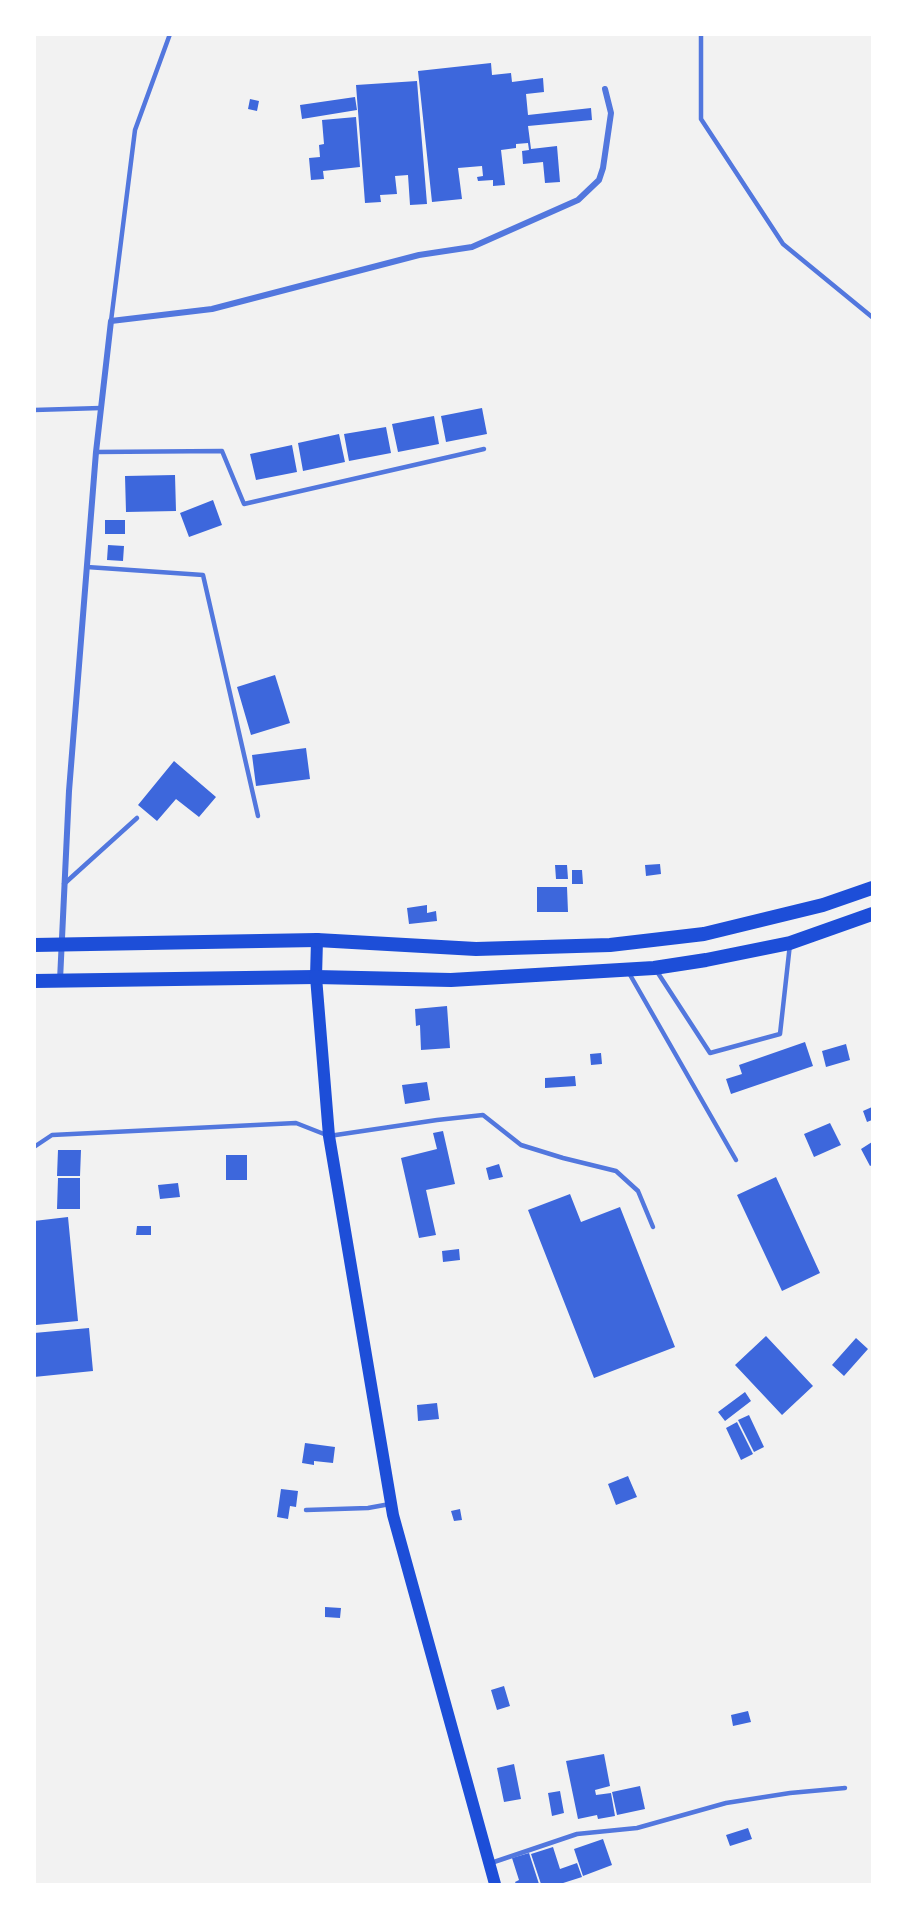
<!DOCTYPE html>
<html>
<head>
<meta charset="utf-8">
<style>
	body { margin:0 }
	#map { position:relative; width:907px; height:1919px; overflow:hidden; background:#f2f2f2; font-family:Karla,sans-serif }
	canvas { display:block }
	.frame { position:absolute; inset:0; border:36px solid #fff; pointer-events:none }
</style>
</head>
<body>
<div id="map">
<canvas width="907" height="1919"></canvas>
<div class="frame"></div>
</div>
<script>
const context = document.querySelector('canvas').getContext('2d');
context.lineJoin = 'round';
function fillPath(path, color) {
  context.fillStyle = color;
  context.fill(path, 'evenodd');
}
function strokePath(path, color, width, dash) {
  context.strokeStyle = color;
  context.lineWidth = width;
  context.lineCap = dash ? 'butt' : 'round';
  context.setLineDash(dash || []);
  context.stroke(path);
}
const building = new Path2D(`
	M491,63l1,12 19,-2 1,9 31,-4 1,14 -18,2 2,21 63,-7 1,12 -64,6 3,23 26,-3 3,36 -15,1 -2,-21 -20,2 -1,-13 7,-1 -1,-7 -12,1v4l-15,2 4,35 -12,1v-6l-15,1 -1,-4 6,-1 -1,-10 -24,2 4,31 -30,3 -14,-131z
	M417,81l10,123 -17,1 -2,-30 -13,1 2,18 -17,1 1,7 -16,1 -9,-118z
	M355,97l2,13 -55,9 -2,-14z
	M250,99l9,2 -2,10 -9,-2z
	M356,117l4,50 -37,4 1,8 -13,1 -2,-22 11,-1 -1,-12 5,-1 -2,-24z
	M482,408l5,26 -41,8 -5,-26z
	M434,416l5,28 -41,8 -6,-28z
	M386,427l5,26 -42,8 -5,-27z
	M339,434l6,28 -42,9 -5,-28z
	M292,445l5,27 -41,8 -6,-26z
	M175,475l1,36 -50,1 -1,-36z
	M213,500l9,25 -33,12 -9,-24z
	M105,520h20v14h-20z
	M108,545l16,1 -1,15 -16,-1z
	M275,675l15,48 -39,12 -14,-48z
	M306,748l4,31 -54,7 -4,-31z
	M174,761l42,36 -17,20 -23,-18 -19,22 -19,-16z
	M660,864l1,10 -15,2 -1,-11z
	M555,865h12l1,14h-12z
	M572,870h10l1,14h-11z
	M537,887h30l1,25h-31z
	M427,905v8l9,-2 1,10 -28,3 -2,-16z
	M447,1006l3,42 -29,2 -1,-25 -4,1 -1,-17z
	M805,1042l8,24 -82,28 -5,-15 16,-5 -3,-9z
	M846,1044l4,16 -24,7 -4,-16z
	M601,1053l1,11 -11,1 -1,-11z
	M575,1076l1,10 -31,2v-10z
	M427,1082l3,18 -25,4 -3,-19z
	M872,1107v13l-5,2 -4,-11z
	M830,1123l11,22 -27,12 -10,-23z
	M443,1131l12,53 -29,6 10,45 -17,3 -18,-80 36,-9 -4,-16z
	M872,1142v23l-2,1 -9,-17z
	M58,1150h23l-1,26h-23z
	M226,1155h21v25h-21z
	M499,1164l4,13 -14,3 -3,-12z
	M776,1177l44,96 -38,18 -45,-96z
	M58,1178h22v31h-23z
	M178,1183l2,14 -20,2 -2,-14z
	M570,1194l11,28 39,-15 55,140 -81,31 -66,-168z
	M68,1217l10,104 -42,4 -2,-104z
	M137,1226h14v9h-15z
	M459,1249l1,11 -17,2 -1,-11z
	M89,1328l4,43 -59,6v-44z
	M766,1336l47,50 -31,29 -47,-50z
	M856,1338l12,11 -24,27 -12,-11z
	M745,1392l6,9 -26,20 -7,-9z
	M437,1403l2,16 -21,2 -1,-16z
	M749,1415l15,32 -10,5 -16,-32z
	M737,1422l16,32 -12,6 -15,-32z
	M305,1443l30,4 -2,16 -19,-2v4l-12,-2z
	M628,1476l9,21 -21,8 -8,-21z
	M281,1489l17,2 -2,16 -6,-1 -2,13 -11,-2z
	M460,1509l2,11 -8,1 -3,-10z
	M325,1607l16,1 -1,10 -15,-1z
	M504,1686l6,20 -13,4 -6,-20z
	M748,1711l3,11 -18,4 -2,-11z
	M604,1754l6,32 -15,4 1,5 15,-2 4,23 -17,3 -1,-4 -19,4 -12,-58z
	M514,1764l7,35 -17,3 -7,-34z
	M640,1786l5,23 -28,6 -5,-23z
	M560,1791l4,22 -12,3 -4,-23z
	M748,1828l4,11 -22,7 -4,-11z
	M603,1839l9,26 -29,11 -9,-27z
	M553,1847l7,22 17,-6 5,14 -22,7h-19l-10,-30z
	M529,1853l10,31h-23l-1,-2 4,-2 -7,-22z`);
const service = new Path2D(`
	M701,34v85l82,125 89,73
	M111,321l24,-191 35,-96
	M34,410l67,-2
	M96,452l126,-1 22,53 240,-55
	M87,567l116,8 55,241
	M64,884l73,-66
	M656,970l54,83 70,-19 10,-90
	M629,973l107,187
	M34,1147l18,-12 244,-12 33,13 108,-16 46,-5 38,30 42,13 53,13 22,20 15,36
	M306,1510l62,-2 22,-4
	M491,1863l86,-29 60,-6 89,-25 64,-10 55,-5`);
const minor = new Path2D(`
	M60,980l9,-189 27,-339 15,-131 101,-12 207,-54 53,-8 106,-47 21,-20 4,-12 8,-55 -6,-24`);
const secondary = new Path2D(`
	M317,940l-1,37 13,159 64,379 102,369`);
const primary = new Path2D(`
	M34,945l283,-5
	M34,981l282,-4`);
const trunk = new Path2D(`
	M317,940l159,9 134,-4 94,-11 119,-29 49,-17
	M316,977l135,3 203,-12 52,-8 84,-17 82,-29`);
fillPath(building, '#3d67dc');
strokePath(service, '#5277de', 4.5);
strokePath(minor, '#5277de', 6);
strokePath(secondary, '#1d4ed8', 12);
strokePath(primary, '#1d4ed8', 14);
strokePath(trunk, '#1d4ed8', 14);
</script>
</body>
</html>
